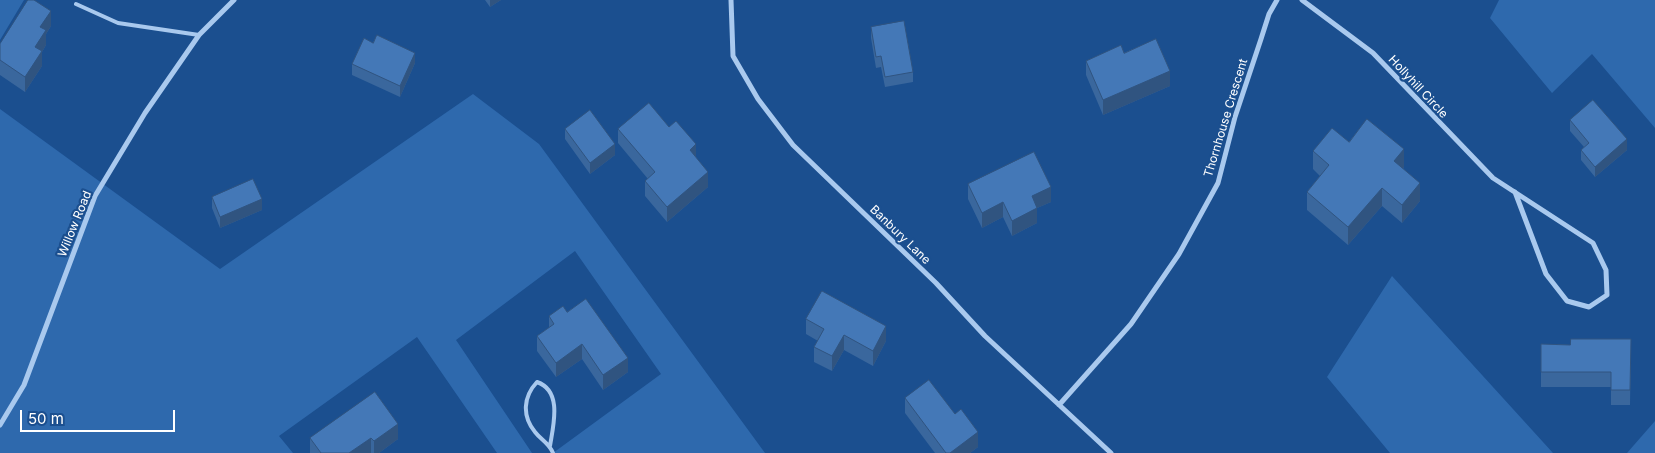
<!DOCTYPE html>
<html>
<head>
<meta charset="utf-8">
<style>
	body { margin:0 }
	#map { position:relative; width:1655px; height:453px; overflow:hidden; background:#1b4f8f; font-family:Inter,sans-serif }
	canvas { display:block }
	.scale { position:absolute; left:20px; top:410px; width:155px; height:22px; box-sizing:border-box; border:2px solid #fff; border-top:0; padding-left:6px; font-size:15px; line-height:18px; white-space:nowrap; color:#fff; -webkit-text-stroke:4px #1b4f8f; paint-order:stroke }
</style>
</head>
<body>
<div id="map">
<canvas width="1655" height="453"></canvas>
<div class="scale">50 m</div>
</div>
<script>
const context = document.querySelector('canvas').getContext('2d');
context.lineJoin = 'round';
function fillPath(path, color) {
  context.fillStyle = color;
  context.fill(path, 'evenodd');
}
function strokePath(path, color, width, dash) {
  context.strokeStyle = color;
  context.lineWidth = width;
  context.lineCap = dash ? 'butt' : 'round';
  context.setLineDash(dash || []);
  context.stroke(path);
}
function write(font, color, halo, rows, align = 'center') {
  context.font = font + ' Inter,sans-serif';
  context.lineWidth = 4.5;
  context.setLineDash([]);
  context.textBaseline = 'middle';
  context.strokeStyle = halo;
  context.fillStyle = color;
  for (const [text, x, y, turn = 0] of rows) {
    context.save();
    context.translate(x, y);
    context.rotate((+turn || 0) * Math.PI / 180);
    context.textAlign = isNaN(turn) ? turn : align;
    if (halo) context.strokeText(text, 0, 0);
    context.fillText(text, 0, 0);
    context.restore();
  }
}
const green = new Path2D(`
	M0,0h24l-24,40z
	M1499,0h156v128l-63,-74 -40,39 -62,-75z
	M473,94l66,50 226,309h-212l108,-79 -86,-123 -119,89 76,113h-35l-80,-116 -138,99 14,17h-293v-344l220,160z
	M1392,276l161,177h-163l-63,-76z
	M1655,421v32h-28z`);
const service = new Path2D(`
	M76,4l42,19 81,12
	M550,446c3,-20 13,-55 -13,-64 -14,15 -15,34 -2,50 6,8 14,11 18,21`);
const minor = new Path2D(`
	M731,0l2,56 25,43 35,46 143,138 49,53 126,117
	M1302,0l71,53 120,125 100,65 13,27 1,25 -18,12 -22,-6 -21,-27 -31,-82
	M1059,405l72,-81 48,-70 39,-71 17,-66 26,-78 8,-25 8,-14
	M0,425l24,-40 71,-189 50,-83 54,-78 35,-35`);
const wall = new Path2D(`
	M485,0h16l-11,7z
	M51,26l-5,8v11l-4,7v14l-17,26 -25,-17v-31z
	M871,27l42,45v10l-28,5 -4,-20 -5,1 -5,-30z
	M373,43l42,20 -15,34 -48,-22v-11z
	M1124,53l46,33 -67,29 -17,-40v-14z
	M1570,120l57,30 -32,27 -14,-17v-10l3,-3 -14,-16z
	M565,129l50,26 -25,19 -25,-35z
	M618,129l78,29 12,29 -41,35 -22,-26v-15l3,-2 -30,-36z
	M1349,142l55,25 -1,1 17,33 -18,22 -20,-17 -34,39 -41,-35v-18l13,-16 -7,-7v-18z
	M968,184l83,18 -14,6v15l-25,13 -9,-19 -21,11 -14,-29z
	M212,197l50,13 -42,18 -8,-20z
	M567,312l61,60 -25,18 -21,-31 -26,18 -19,-26v-15l12,-8v-12z
	M806,319l80,22 -13,25 -29,-16 -12,21 -18,-9v-15l4,-6 -12,-7z
	M1631,339l-1,66h-19v-18h-70v-43l29,1z
	M375,392l23,47 -19,14h-69v-15z
	M905,398l73,49 -8,6h-35l-30,-40z`);
const shadedWall = new Path2D(`
	M490,0h11l-11,7z
	M51,11v15l-5,8v11l-4,7v14l-17,26v-15l10,-30 5,-20z
	M415,53v10l-15,34v-11z
	M1170,71v15l-67,29v-15z
	M1627,139v11l-32,27v-10z
	M615,144v11l-25,19v-11z
	M696,144v15l-6,-9z
	M1404,149v18l-10,12v-18z
	M708,172v15l-41,35v-15z
	M1420,183v18l-18,22v-18z
	M1051,187v15l-14,6v15l-25,13v-15l20,-25z
	M1382,188v18l-34,39v-18z
	M262,199v11l-42,18v-11z
	M1003,202v15l-21,11v-15z
	M886,326v15l-13,25v-15z
	M844,335v15l-12,21v-15z
	M582,344v15l-26,18v-14z
	M628,358v14l-25,18v-15z
	M398,424v15l-19,14h-5v-12z
	M978,432v15l-8,6h-20z
	M371,438v15h-22z`);
const building = new Path2D(`
	M28,0h6l17,11 -11,16 6,3 -11,17 7,4 -17,26 -25,-17v-16z
	M904,21l9,51 -28,5 -4,-21 -5,1 -5,-30z
	M377,35l38,18 -15,33 -48,-22 12,-26 9,5z
	M1156,39l14,32 -67,29 -17,-39 35,-16 3,8z
	M1593,100l34,39 -32,28 -14,-17 8,-7 -19,-23z
	M649,103l20,24 7,-6 20,23 -6,6 18,22 -41,35 -22,-26 10,-9 -37,-43z
	M590,110l25,34 -25,19 -25,-34z
	M1367,119l37,30 -10,12 26,22 -18,22 -20,-17 -34,39 -41,-35 22,-27 -16,-14 19,-23 17,14z
	M1034,152l17,35 -19,9 5,12 -25,13 -9,-19 -21,11 -14,-29z
	M253,179l9,20 -42,18 -8,-20z
	M822,291l64,35 -13,25 -29,-16 -12,21 -18,-9 10,-18 -18,-10z
	M586,299l42,59 -25,17 -21,-31 -26,19 -19,-27 17,-12 -5,-8 14,-10 4,6z
	M1571,339h60l-1,51h-19v-18h-70v-28l29,1z
	M929,380l26,34 6,-5 17,23 -28,21h-4l-41,-55z
	M375,392l23,32 -24,17 -3,-3 -22,15h-28l-11,-15z`);
const streetNames = [
	["Hollyhill Circle",1418,87,47],
	["Thornhouse Crescent",1226,118,-73],
	["Willow Road",75,224,-68],
	["Banbury Lane",900,235,44]
];
fillPath(green, '#2e69ad');
strokePath(service, '#a9c9ee', 4);
strokePath(minor, '#a9c9ee', 5);
fillPath(wall, '#3a679d');
fillPath(shadedWall, '#305480');
fillPath(building, '#4478b7');
strokePath(building, '#305480', 1);
write('12px', '#fff', '#1b4f8f', streetNames);
</script>
</body>
</html>
